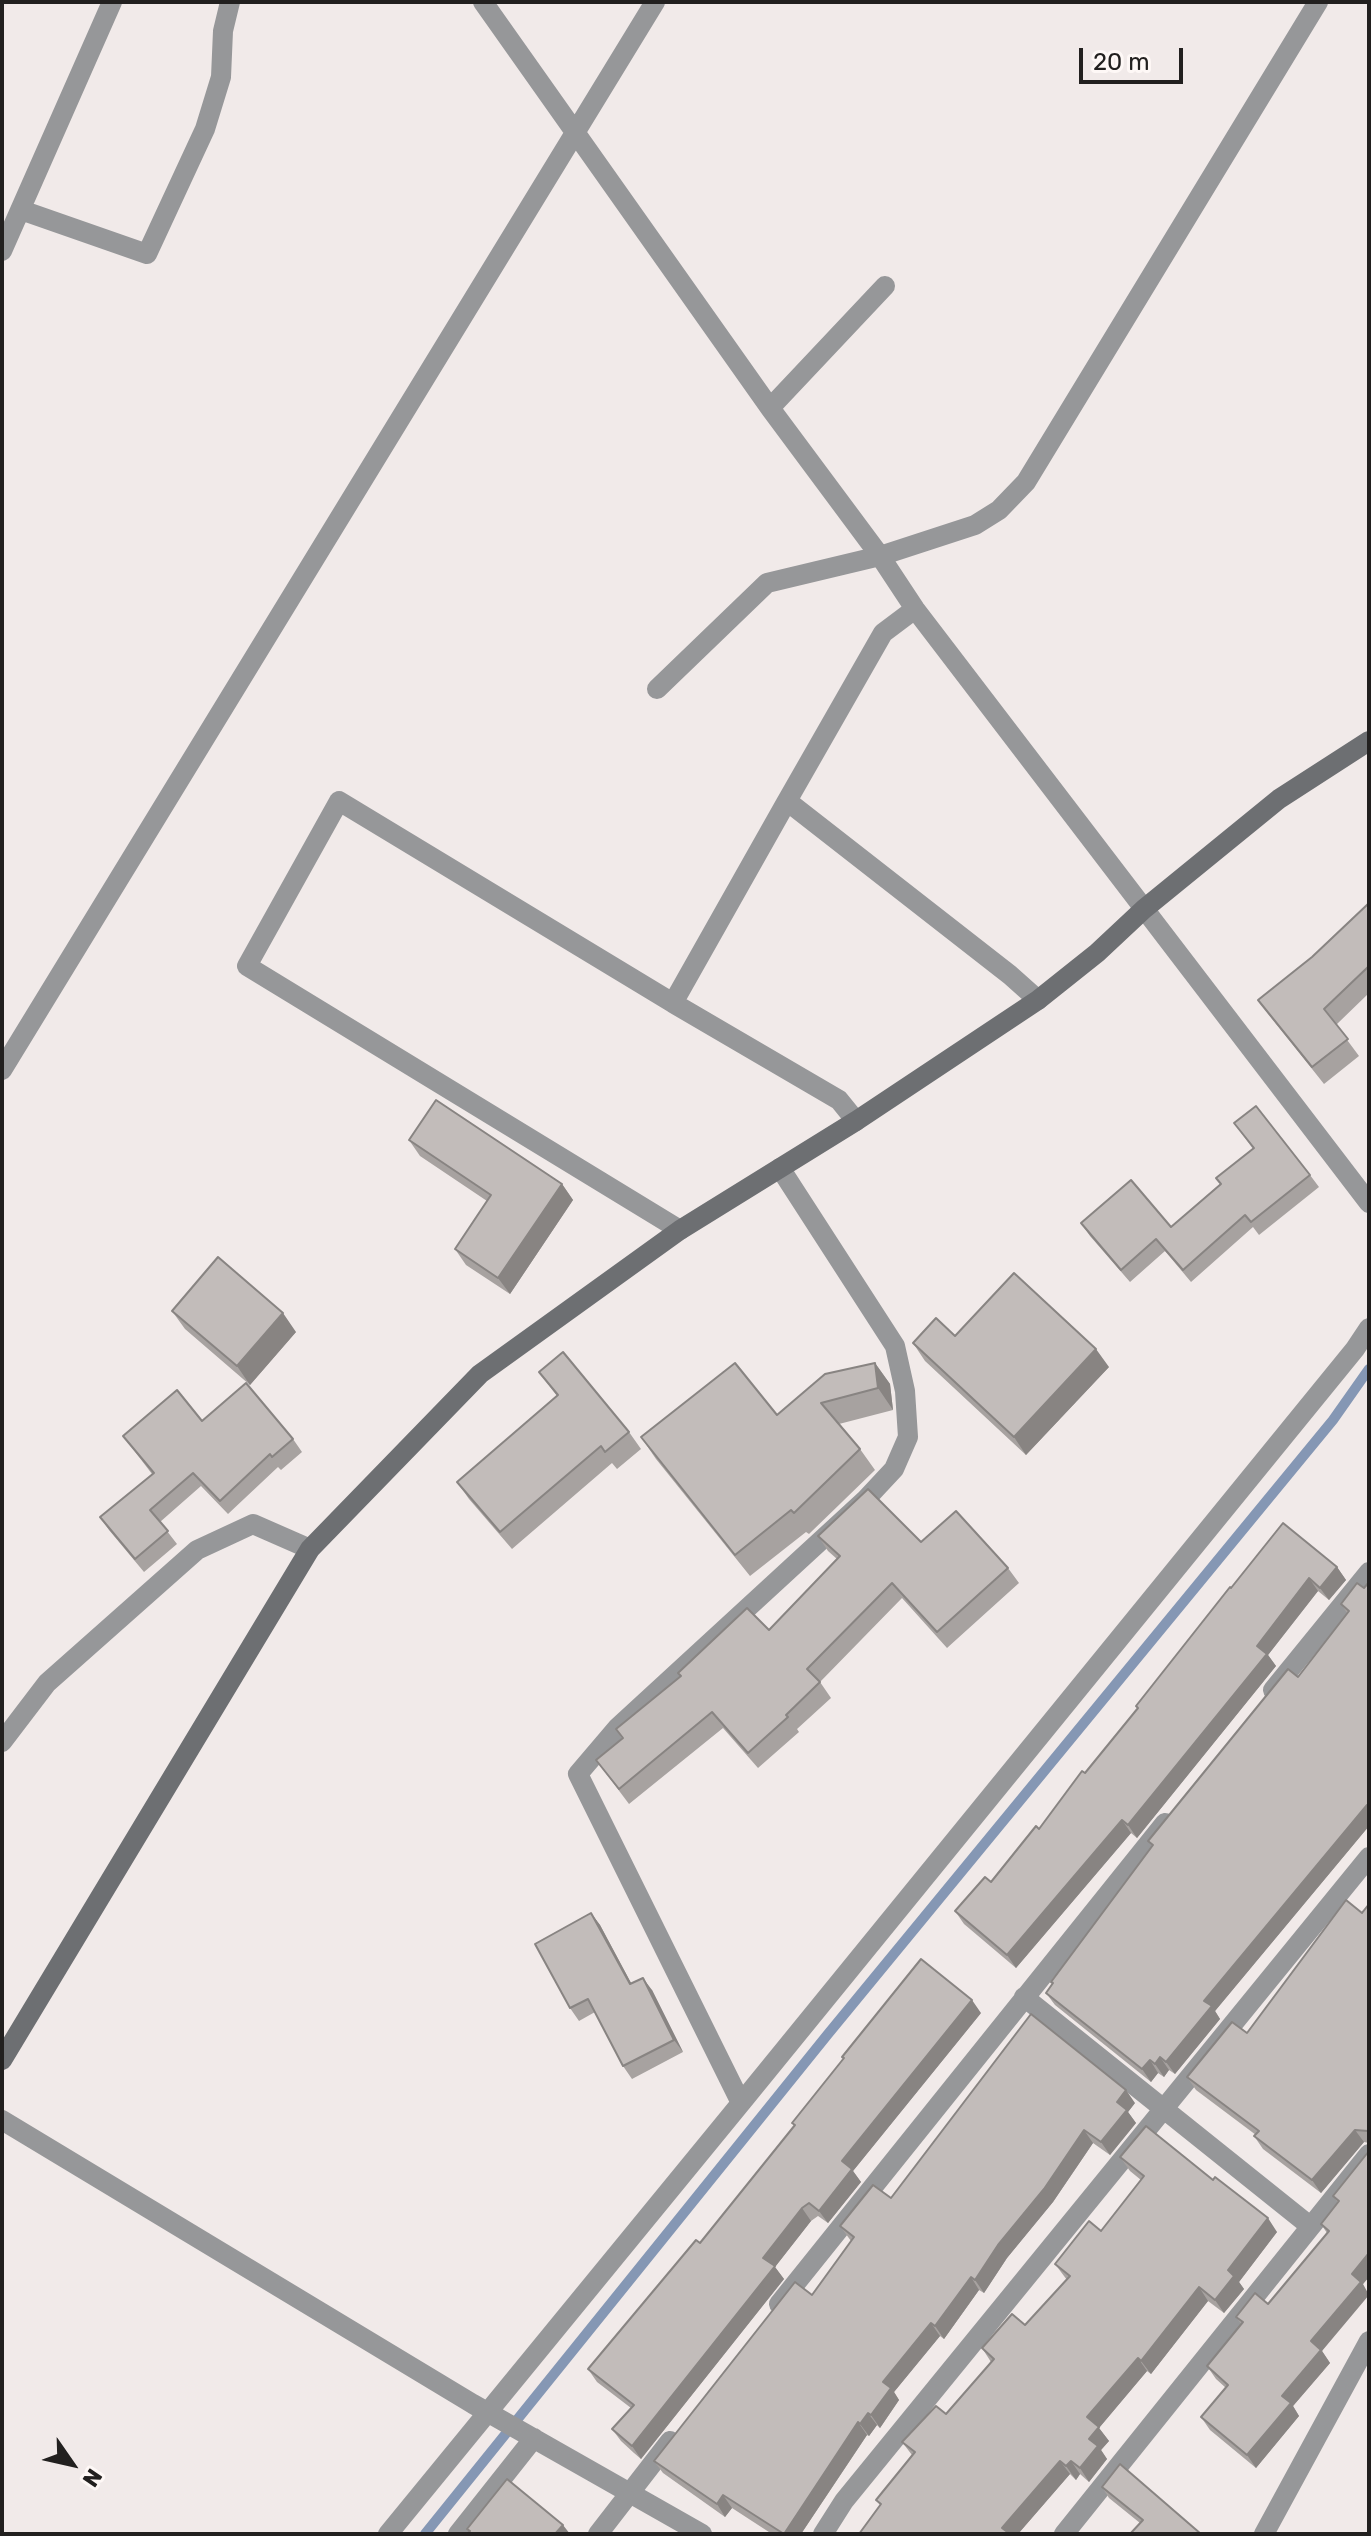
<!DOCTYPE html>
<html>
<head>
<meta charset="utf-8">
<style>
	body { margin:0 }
	#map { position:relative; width:1371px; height:2536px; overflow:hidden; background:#f1eae9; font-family:Rubik,sans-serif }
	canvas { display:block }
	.frame { position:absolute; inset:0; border:4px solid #22201f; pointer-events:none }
	.north { position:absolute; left:32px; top:2424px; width:80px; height:80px; -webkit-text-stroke:6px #fef8f6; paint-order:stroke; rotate:124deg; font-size:22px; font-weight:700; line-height:32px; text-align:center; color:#22201f }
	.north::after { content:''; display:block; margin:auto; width:28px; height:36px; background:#22201f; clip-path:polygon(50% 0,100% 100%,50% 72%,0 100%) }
	.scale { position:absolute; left:1079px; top:48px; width:104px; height:36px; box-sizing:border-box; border:4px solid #22201f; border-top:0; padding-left:10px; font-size:24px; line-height:28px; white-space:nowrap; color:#22201f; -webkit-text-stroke:6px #fef8f6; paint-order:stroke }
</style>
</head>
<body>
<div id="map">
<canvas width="1371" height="2536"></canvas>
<div class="frame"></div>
<div class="north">N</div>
<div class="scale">20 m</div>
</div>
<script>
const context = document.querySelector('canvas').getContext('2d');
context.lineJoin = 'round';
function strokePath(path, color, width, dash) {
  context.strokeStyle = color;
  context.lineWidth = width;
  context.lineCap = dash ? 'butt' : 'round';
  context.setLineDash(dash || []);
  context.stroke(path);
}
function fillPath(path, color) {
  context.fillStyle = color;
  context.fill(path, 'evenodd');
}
const stream = new Path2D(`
	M425,2534l403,-500 505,-614 36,-51`);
const street = new Path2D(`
	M483,2l287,406 110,148 35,53 454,594
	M21,210l126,44 58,-125 16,-52 2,-46 7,-29
	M2,251l110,-249
	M770,408l115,-122
	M915,609l-32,24 -96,168 223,174 28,25
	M657,689l110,-106 113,-27 95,-31 24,-15 27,-28 292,-480
	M787,801l-114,202 166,97 17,21
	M673,1003l-334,-202 -92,165 433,264
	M2,1070l653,-1068
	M1273,1690l96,-118
	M2,1742l45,-59 150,-133 56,-26 57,25
	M1024,1997l286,229
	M741,2103l614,-754 14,-21
	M2,2120l471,284 229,130
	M779,2304l386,-481
	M388,2534l353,-431 -163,-329 40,-47 248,-228 28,-30 14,-32 -3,-46 -10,-45 -115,-178
	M458,2534l76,-96
	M598,2534l72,-93
	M823,2534l21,-33 525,-644
	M1064,2534l305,-380
	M1264,2534l105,-193`);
const secondary = new Path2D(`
	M2,2060l308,-511 170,-175 200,-144 176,-109 182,-121 59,-47 47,-44 135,-110 90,-58`);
const wall = new Path2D(`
	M1369,903v90l-33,32 23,31 -35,28 -54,-68 -12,-16 54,-43z
	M1234,1123l76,52 9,12 -60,48 -6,-8 -62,55 -26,-31 -35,31 -40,-46 -9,-13 90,4 49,-43 33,-35z
	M409,1140l153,44 11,16 -63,94 -44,-29 -11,-16 32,-48 -67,-45z
	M172,1311l124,21 -46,53 -65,-56z
	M955,1336l154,31 -83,88 -101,-94 -12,-18z
	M875,1363l15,21 3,26 -54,14 21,25 15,21 -66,64 -3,-2 -56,44 -94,-117 -15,-22 136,-22z
	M539,1372l90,60 12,17 -24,20 -5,-6 -100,86 -43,-50 -12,-17 100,-86z
	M202,1421l91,18 9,13 -21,18 -3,-3 -50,47 -27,-28 -41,36 17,22 -33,28 -35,-42 -9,-13 52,-43 -29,-38z
	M818,1536l103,6 87,26 11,15 -72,65 -45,-50 -82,84 11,16 -34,31 2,3 -41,36 -35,-40 -94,76 -33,-44 26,-21 -6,-10 153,-99 68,-71 -9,-8z
	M1337,1567l9,13 -17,20 -11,-9 -50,64 8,11 -139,172 -6,-5 -115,135 -52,-44 -9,-13 36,-29 48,-53 99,-120 -2,-3 95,-118z
	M1369,1582v244l-154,185 5,8 -45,55 -6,-4 -5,7 -6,-4 -7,9 -96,-77 -9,-12 7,-9 -2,-2 101,-136 -4,-5 150,-164 49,-64 -6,-9 23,-16z
	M1369,1904v239l-5,-1 -43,51 -58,-44 -9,-13 2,-1 -60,-45 -9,-13 60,-44z
	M591,1913l9,12 31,58 21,7 31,62 -51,27 -9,-13 -28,-54 -16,9 -9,-13z
	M981,2013l-128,158 8,11 -33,41 -10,-7 -7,5 -36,46 9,12 -143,180 -7,-6 -13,-12 -9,-12 19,-21 -34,-26 -9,-13 112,-126 94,-117 -2,-3z
	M1135,2103l-7,9 8,11 -26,32 -17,-12 -40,59 -46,56 -23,35 -5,-3 -35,49 -4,-3 -46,56 5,8 -19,28 -3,-3 -8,11 -2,-1 -66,99h-29l-40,-26 -7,9 -62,-44 -9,-12 158,-166 39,-54 -11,-15 51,-28z
	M1369,2151v126l-6,7 -41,67 8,12 -37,43 6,10 -43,52 -46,-38 -9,-13 25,-29 -10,-9 -9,-13 34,-42 -5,-7 32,-13 59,-71 -6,-9 17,-21 -5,-7z
	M1120,2157l157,75 -38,50 5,7 -20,24 -16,-12 -57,73 -4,-3 -48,57 10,13 -8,9 6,9 -18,23 -9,-8 -4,6 -6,-6 -52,60h-159l21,-29 -4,-5 36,-45 -10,-13 44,-28 45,-52 -9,-14 43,-23 42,-45 -12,-16 46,-33 40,-51 -11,-9z
	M1102,2487l99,47 -61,-11 -31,-25z`);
const shadedWall = new Path2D(`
	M562,1184l11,16 -63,94 -12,-16z
	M283,1313l13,19 -46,53 -13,-19z
	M1096,1349l13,18 -83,88 -12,-18z
	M875,1363l15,21 3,26 -15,-22z
	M1337,1567l9,13 -17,20 -9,-12z
	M1309,1578l9,13 -50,64 8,11 -139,172 -9,-13 129,-179z
	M1367,1805l2,3v18l-154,185 5,8 -45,55 -9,-12 38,-61z
	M1122,1820l9,13 -115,135 -9,-13z
	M591,1913l9,12 38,71 -8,-12z
	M643,1978l9,12 31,62 -9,-12z
	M972,2000l9,13 -128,158 8,11 -33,41 -9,-12 23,-50z
	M1160,2057l9,13 -5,7 -9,-13z
	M1150,2060l8,13 -7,9 -9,-13z
	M1126,2090l9,13 -7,9 8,11 -26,32 -9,-13 16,-40z
	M1084,2130l9,13 -40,59 -46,56 -23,35 -9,-13 23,-35z
	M1355,2130l9,12 -43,51 -9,-13z
	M802,2208l9,13 -36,46 9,12 -143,180 -9,-13 131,-188z
	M1268,2218l9,14 -38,50 5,7 -20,24 -9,-13 13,-30z
	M1369,2253v24l-6,7 6,11 -47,56 8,12 -37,43 6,10 -43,52 -9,-13 35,-59 29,-55 41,-67z
	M971,2277l8,13 -35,49 -9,-13z
	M1199,2287l9,14 -57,73 -10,-13z
	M931,2323l9,13 -46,56 5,8 -19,28 -9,-13 12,-33z
	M1138,2358l9,13 -48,57 10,13 -8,9 6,9 -18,23 -9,-14 9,-29 -2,-22z
	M868,2413l9,12 -8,11 -9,-12z
	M858,2422l9,13 -66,99h-17z
	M1060,2461l10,13 -52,60h-11l-5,-6z
	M1071,2461l9,13 -4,6 -10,-14z
	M723,2495l9,13 -7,9 -8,-13z
	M563,2525l7,9h-15z`);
const building = new Path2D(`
	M1369,903v63l-45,43 24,30 -36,28 -54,-67 54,-43z
	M436,1100l126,84 -64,94 -43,-29 36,-54 -82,-55z
	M1256,1106l54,69 -59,47 -6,-7 -62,55 -27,-31 -35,31 -40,-47 50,-43 40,47 50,-43 -5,-6 38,-30 -20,-25z
	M218,1257l65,56 -46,53 -65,-55z
	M1014,1273l82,76 -82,88 -101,-94 23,-25 19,18z
	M563,1352l66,80 -24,20 -4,-6 -101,86 -43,-50 101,-87 -19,-23z
	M735,1363l42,52 48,-41 50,-11 3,25 -57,15 39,46 -66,64 -3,-3 -56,45 -94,-118z
	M246,1383l47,56 -21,18 -2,-3 -50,47 -27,-28 -43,37 18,21 -33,28 -35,-42 54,-44 -31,-37 54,-46 25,31z
	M868,1489l53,53 35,-31 52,57 -71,64 -45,-49 -85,86 13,13 -34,33 2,2 -40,36 -36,-41 -93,77 -23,-29 27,-22 -7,-9 65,-53 -3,-3 69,-65 22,22 71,-74 -22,-20z
	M1283,1523l54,44 -17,21 -11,-10 -52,68 10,8 -139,171 -6,-5 -115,135 -52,-44 30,-34 6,5 45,-56 3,3 43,-58 3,2 53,-65 -2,-2 94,-119 1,1z
	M1369,1582v224l-2,-1 -163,196 8,5 -46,56 -6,-5 -5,7 -5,-4 -8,9 -96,-76 7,-10 -2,-1 102,-137 -5,-4 140,-172 10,8 51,-66 -8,-7 16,-21 7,5z
	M1346,1900l16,13 7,-9v229l-1,-2 -13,-1 -43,50 -58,-44 5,-5 -72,-54 45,-55 15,11z
	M591,1913l39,71 13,-6 31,62 -51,26 -35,-67 -18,9 -35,-64z
	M921,1959l51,41 -130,161 10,8 -33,42 -10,-8 -7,5 -39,50 12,8 -143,180 -20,-17 22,-24 -46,-36 108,-129 4,3 95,-118 -3,-2 52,-65 -2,-1z
	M1031,2014l95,76 -9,12 10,8 -26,32 -17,-12 -40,59 -46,56 -23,35 -4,-3 -36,49 -4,-3 -48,59 8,6 -20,27 -3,-2 -8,11 -2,-2 -74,112 -61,-39 -6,9 -63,-43 141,-179 17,13 42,-58 -14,-11 33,-41 18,13z
	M1146,2126l67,54 2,-3 53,41 -40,52 6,6 -19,24 -16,-13 -58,74 -3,-3 -51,59 12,10 -10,12 9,7 -18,22 -9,-7 -5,5 -6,-5 -58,67 8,6h-151l22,-30 -5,-4 39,-48 -13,-10 34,-36 10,8 48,-55 -12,-11 30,-34 13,11 45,-49 -15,-12 34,-43 12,10 43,-55 -24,-19z
	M1369,2151v102l-17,21 9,8 -50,59 10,9 -39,46 9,7 -44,52 -46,-38 27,-32 -21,-19 36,-44 -7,-5 19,-24 13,11 61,-73 -8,-7 18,-23 -6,-5z
	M1120,2464l81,70h-71l13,-14 -41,-33z
	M507,2479l56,46 -8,9h-88l3,-3 -3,-2z`);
strokePath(stream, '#8597b4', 10);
strokePath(street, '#969799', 20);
strokePath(secondary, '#6d6f72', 20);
fillPath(wall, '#a7a2a0');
fillPath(shadedWall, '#888482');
fillPath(building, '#c2bcba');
strokePath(building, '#888482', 2);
</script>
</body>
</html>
